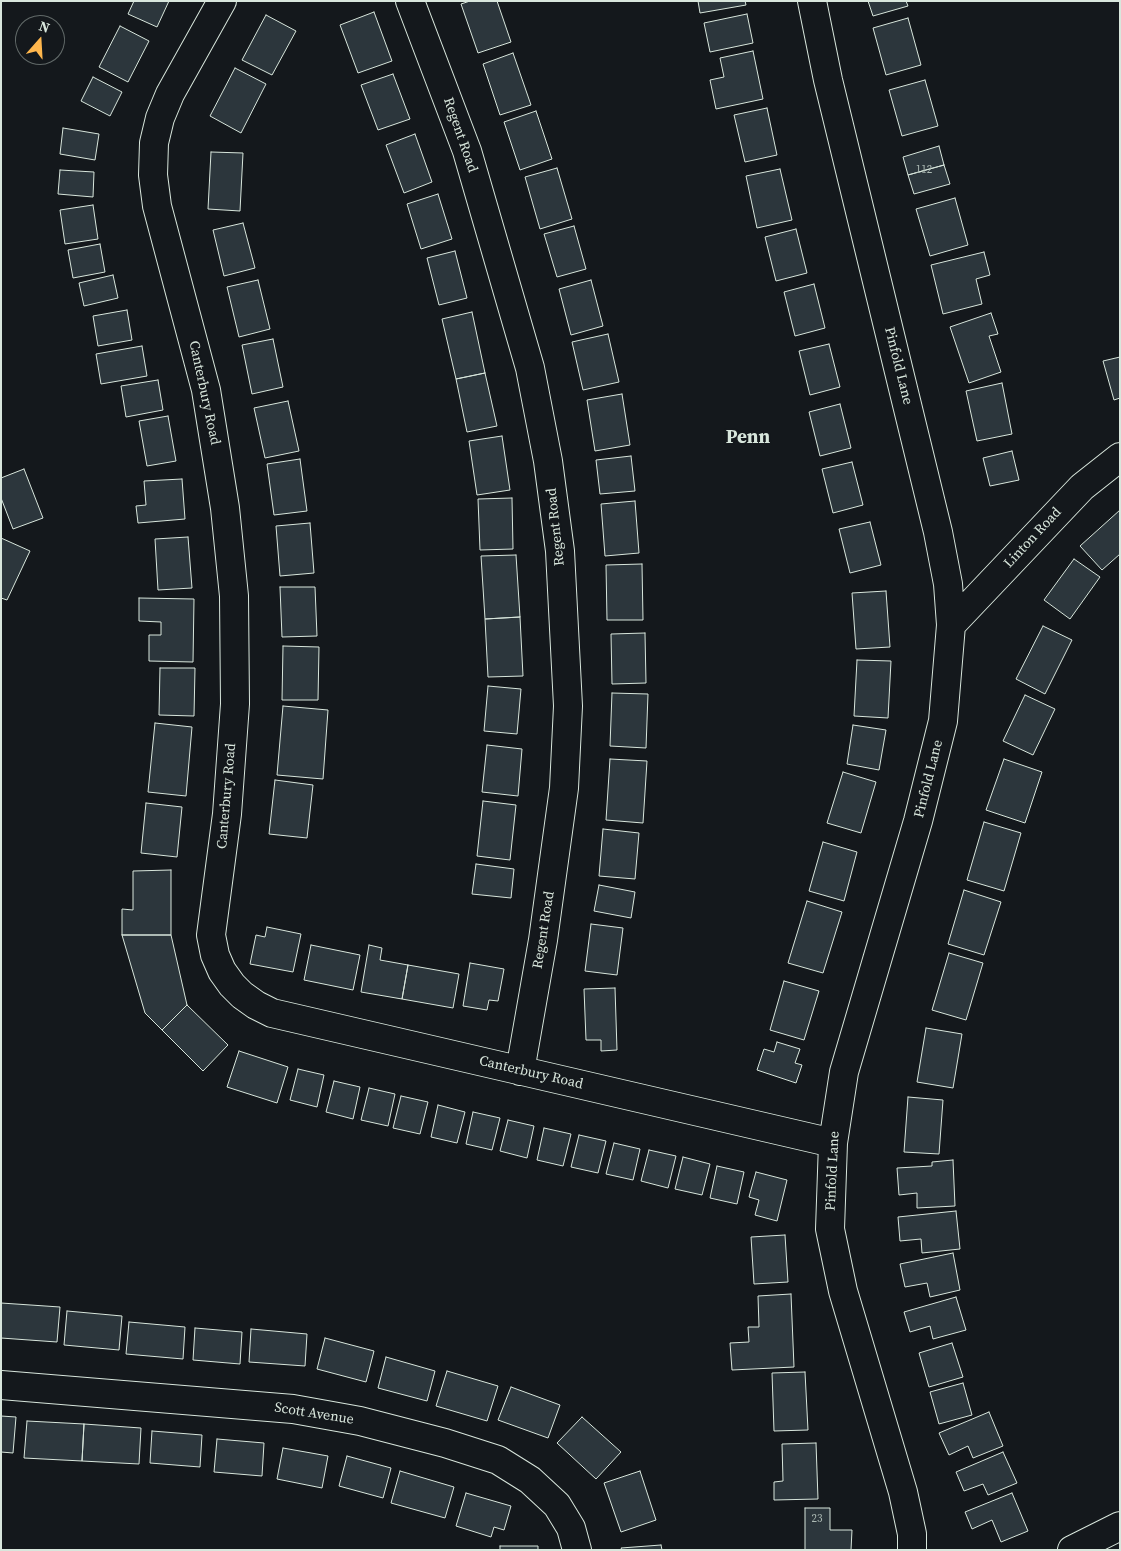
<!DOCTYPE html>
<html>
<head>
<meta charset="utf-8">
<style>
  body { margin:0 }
  #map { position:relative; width:1121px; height:1551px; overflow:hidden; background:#14181c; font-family:"Source Serif 4",serif }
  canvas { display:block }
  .frame { position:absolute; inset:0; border:2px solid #d8e6dc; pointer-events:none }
  .north { position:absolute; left:15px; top:15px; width:50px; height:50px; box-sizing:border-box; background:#14181c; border:1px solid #626a69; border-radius:50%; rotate:19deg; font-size:14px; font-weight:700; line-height:20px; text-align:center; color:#d8e6dc }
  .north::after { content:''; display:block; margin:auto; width:18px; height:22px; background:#ffb74d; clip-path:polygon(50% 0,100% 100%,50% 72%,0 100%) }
</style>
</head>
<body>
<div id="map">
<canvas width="1121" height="1551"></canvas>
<div class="frame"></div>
<div class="north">N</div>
</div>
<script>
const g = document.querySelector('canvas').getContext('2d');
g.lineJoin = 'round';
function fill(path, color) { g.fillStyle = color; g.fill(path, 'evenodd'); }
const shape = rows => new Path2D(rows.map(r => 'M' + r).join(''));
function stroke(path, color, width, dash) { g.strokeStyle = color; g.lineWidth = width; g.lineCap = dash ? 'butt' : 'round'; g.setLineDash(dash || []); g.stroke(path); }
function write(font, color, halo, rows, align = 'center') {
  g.font = font + ' "Source Serif 4",serif'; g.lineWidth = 4; g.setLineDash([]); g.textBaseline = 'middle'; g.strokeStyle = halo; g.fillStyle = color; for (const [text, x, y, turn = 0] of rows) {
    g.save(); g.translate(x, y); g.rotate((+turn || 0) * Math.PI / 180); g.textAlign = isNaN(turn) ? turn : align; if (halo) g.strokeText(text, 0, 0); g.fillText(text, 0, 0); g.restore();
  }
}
const building = shape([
  [134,1,169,1,157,27,128,14,134,1],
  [470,1,497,1,511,42,478,53,461,4,470,1],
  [698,1,745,1,746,5,700,13,698,1],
  [868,1,906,1,908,6,873,16,868,1],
  [374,12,392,61,358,73,340,25,374,12],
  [747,14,753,43,710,52,704,23,747,14],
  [266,15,296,31,272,75,242,60,266,15],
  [908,18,921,65,886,75,873,28,908,18],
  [120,26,149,41,128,82,99,67,120,26],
  [753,51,763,99,716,109,710,80,724,77,720,58,753,51],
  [513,53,531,105,500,115,483,64,513,53],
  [235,68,266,84,241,133,210,116,235,68],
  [393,74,410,119,378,130,361,85,393,74],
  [93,77,122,92,110,116,81,101,93,77],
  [925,80,938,126,902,136,889,90,925,80],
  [767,108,777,155,745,162,734,115,767,108],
  [536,111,552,159,520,170,504,122,536,111],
  [63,128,99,134,95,160,60,154,63,128],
  [415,134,432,182,404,193,386,145,415,134],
  [939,146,944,165,908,175,903,157,939,146],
  [211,152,243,153,240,211,208,209,211,152],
  [944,165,950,184,914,194,908,175,944,165],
  [557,168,572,219,540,229,525,177,557,168],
  [780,169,792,220,757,228,746,176,780,169],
  [60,170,94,172,93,197,58,194,60,170],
  [438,194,452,239,421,249,407,204,438,194],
  [955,198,968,245,930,256,916,209,955,198],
  [93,205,98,239,65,244,60,210,93,205],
  [243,223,255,268,224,276,213,230,243,223],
  [574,226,586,269,557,277,544,234,574,226],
  [796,229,807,273,776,281,765,237,796,229],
  [100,244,105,272,73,278,68,250,100,244],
  [455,251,467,298,439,305,427,258,455,251],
  [984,252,990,275,976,279,982,304,943,314,931,265,984,252],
  [113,275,118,298,84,306,79,283,113,275],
  [258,280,270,329,239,337,227,287,258,280],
  [591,280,603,326,571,335,559,289,591,280],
  [814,284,825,328,795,336,784,292,814,284],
  [127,310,132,340,98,346,93,316,127,310],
  [472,312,485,373,456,379,442,319,472,312],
  [991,313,998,334,989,336,1001,372,969,383,950,327,991,313],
  [608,334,619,382,583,390,572,342,608,334],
  [273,339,283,387,252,394,242,345,273,339],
  [829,344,840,387,810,395,799,351,829,344],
  [142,346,147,376,101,384,96,354,142,346],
  [1120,357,1120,398,1114,400,1103,361,1120,357],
  [485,373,497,426,467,432,456,379,485,373],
  [158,380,163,410,126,417,121,386,158,380],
  [1002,383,1012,434,977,441,966,391,1002,383],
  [622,394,630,445,595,451,587,400,622,394],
  [288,401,299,451,265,458,254,408,288,401],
  [840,404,851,448,820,456,809,412,840,404],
  [168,416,176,461,147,466,139,421,168,416],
  [502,436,510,490,477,495,469,441,502,436],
  [1012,451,1019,480,990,486,983,458,1012,451],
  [631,456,635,491,600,494,596,460,631,456],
  [300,459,307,511,274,515,267,464,300,459],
  [852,462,863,505,833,513,822,469,852,462],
  [24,469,43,518,13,529,1,498,1,478,24,469],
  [182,479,185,519,138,523,136,506,146,505,144,481,182,479],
  [512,498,513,549,480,550,478,499,512,498],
  [635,501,639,553,605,556,601,504,635,501],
  [1120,510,1120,554,1102,570,1080,546,1120,510],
  [870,522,881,565,850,573,839,529,870,522],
  [310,523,314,573,280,576,276,526,310,523],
  [188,537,192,588,158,590,155,539,188,537],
  [1,538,30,551,7,600,1,598,1,538],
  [516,555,520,617,485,619,481,556,516,555],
  [1074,559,1100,577,1070,619,1044,600,1074,559],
  [642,564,643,620,607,620,606,565,642,564],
  [280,587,315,587,317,636,282,637,280,587],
  [886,591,890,647,856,649,852,593,886,591],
  [139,598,194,599,193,662,149,661,149,635,161,635,161,622,139,621,139,598],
  [520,617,523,676,488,677,485,619,520,617],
  [1043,626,1072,640,1045,694,1016,679,1043,626],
  [645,633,646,683,612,684,611,634,645,633],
  [283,646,319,647,318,700,282,700,283,646],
  [857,660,891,661,888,718,854,716,857,660],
  [160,668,195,668,194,716,159,715,160,668],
  [488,686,521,689,517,734,484,731,488,686],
  [612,693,648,694,646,748,610,746,612,693],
  [1025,695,1055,709,1033,755,1003,741,1025,695],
  [283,706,328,710,323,779,277,775,283,706],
  [155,723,192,727,186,796,148,792,155,723],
  [853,725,886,730,879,770,847,764,853,725],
  [487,745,522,749,518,796,482,792,487,745],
  [610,759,647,761,643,823,606,820,610,759],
  [1004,759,1042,772,1025,823,986,810,1004,759],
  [843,772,876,782,861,833,827,823,843,772],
  [275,780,313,785,307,838,269,834,275,780],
  [483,801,516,805,510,860,477,856,483,801],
  [146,803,182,807,177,857,141,853,146,803],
  [984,822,1021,833,1004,891,967,880,984,822],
  [603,829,639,833,635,879,599,876,603,829],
  [823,842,857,852,844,901,809,891,823,842],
  [476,864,514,869,511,898,472,894,476,864],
  [171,870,171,935,122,935,122,909,133,910,133,871,171,870],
  [599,885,635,892,631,918,594,911,599,885],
  [964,890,1001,902,984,955,948,944,964,890],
  [807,901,842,912,823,973,788,963,807,901],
  [591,924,623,928,617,975,585,971,591,924],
  [267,927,301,934,293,972,250,964,256,935,265,937,267,927],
  [122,935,171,935,187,1005,162,1030,145,1013,122,935],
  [311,945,360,955,353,990,304,980,311,945],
  [369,945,382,948,380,960,408,965,402,999,361,992,369,945],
  [949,953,983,963,966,1020,932,1010,949,953],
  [470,963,504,969,498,1001,489,1000,487,1010,463,1006,470,963],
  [408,965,459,974,453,1008,402,999,408,965],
  [784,981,819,991,804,1040,770,1030,784,981],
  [615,988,617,1050,601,1051,601,1040,586,1040,584,989,615,988],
  [187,1005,228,1045,203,1071,162,1030,187,1005],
  [926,1028,962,1034,953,1088,917,1082,926,1028],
  [777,1042,800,1049,795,1063,802,1065,796,1083,757,1070,764,1049,774,1052,777,1042],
  [239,1051,288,1067,277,1103,227,1087,239,1051],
  [298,1069,324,1075,317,1107,290,1100,298,1069],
  [334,1081,360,1087,353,1119,326,1112,334,1081],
  [369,1088,395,1094,388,1126,361,1120,369,1088],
  [401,1096,428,1102,420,1134,393,1128,401,1096],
  [908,1097,943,1100,939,1154,904,1152,908,1097],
  [438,1105,465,1112,457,1143,431,1137,438,1105],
  [473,1112,500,1118,492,1150,466,1144,473,1112],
  [508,1120,534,1126,527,1158,500,1151,508,1120],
  [544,1128,571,1134,563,1166,537,1160,544,1128],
  [579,1135,606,1141,598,1173,571,1167,579,1135],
  [614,1143,640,1149,633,1180,606,1174,614,1143],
  [649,1150,676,1156,668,1188,641,1181,649,1150],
  [683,1157,710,1164,702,1195,675,1189,683,1157],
  [953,1160,955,1206,917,1208,917,1193,899,1195,897,1168,932,1166,932,1162,953,1160],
  [717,1166,744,1172,737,1204,710,1198,717,1166],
  [756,1172,787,1180,777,1221,755,1215,759,1200,749,1197,756,1172],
  [956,1211,960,1249,922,1253,921,1239,900,1241,898,1217,956,1211],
  [785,1235,788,1282,754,1284,751,1237,785,1235],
  [953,1253,960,1290,930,1297,927,1283,905,1287,900,1264,953,1253],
  [791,1294,794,1367,732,1370,730,1343,749,1342,748,1327,759,1327,758,1296,791,1294],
  [956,1297,966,1330,933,1339,930,1326,910,1332,904,1312,956,1297],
  [1,1303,60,1307,57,1342,1,1338,1,1303],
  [67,1311,122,1316,119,1350,64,1345,67,1311],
  [129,1322,185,1327,183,1359,126,1354,129,1322],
  [195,1328,242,1332,240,1364,193,1360,195,1328],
  [251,1329,307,1334,305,1366,249,1362,251,1329],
  [325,1338,374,1351,366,1382,317,1369,325,1338],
  [952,1343,963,1377,929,1387,919,1353,952,1343],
  [386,1357,435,1371,427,1401,378,1388,386,1357],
  [447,1371,498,1386,487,1421,436,1406,447,1371],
  [805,1372,808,1430,774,1431,772,1373,805,1372],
  [963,1383,972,1415,939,1424,930,1392,963,1383],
  [511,1387,560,1405,548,1438,498,1420,511,1387],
  [989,1412,1003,1446,973,1458,968,1446,949,1455,939,1433,989,1412],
  [1,1416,16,1417,13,1453,1,1452,1,1416],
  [582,1417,621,1452,596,1479,557,1443,582,1417],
  [27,1421,84,1424,82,1461,24,1458,27,1421],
  [84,1424,141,1428,139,1464,82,1461,84,1424],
  [152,1431,202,1435,200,1467,150,1463,152,1431],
  [217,1439,264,1443,262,1476,214,1472,217,1439],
  [816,1443,818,1499,774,1500,774,1482,783,1481,782,1444,816,1443],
  [283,1448,328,1456,322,1488,277,1479,283,1448],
  [1003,1452,1017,1483,988,1495,983,1484,964,1491,956,1472,1003,1452],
  [347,1456,391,1468,383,1498,339,1486,347,1456],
  [400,1471,454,1487,445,1518,391,1503,400,1471],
  [640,1471,656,1520,621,1532,604,1483,640,1471],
  [466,1493,511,1506,504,1530,494,1527,491,1537,456,1526,466,1493],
  [1012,1493,1028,1531,1001,1542,992,1520,972,1529,965,1512,1012,1493],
  [805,1508,830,1508,830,1530,852,1530,851,1550,805,1550,805,1508],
  [661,1545,662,1550,622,1550,621,1548,661,1545],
  [500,1546,538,1546,538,1550,500,1550,500,1546]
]);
fill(building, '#2c363c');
stroke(building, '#d8e6dc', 1);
const minor = shape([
  [222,1,170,94,160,118,154,143,153,175,157,206,206,390,225,508,234,596,235,704,227,814,211,935,215,955,222,971,232,985,242,995,256,1005,272,1013,833,1143],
  [410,1,467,151,530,368,548,461,560,551,568,706,564,788,543,940,520,1071],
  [812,1,828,80,938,532,948,584,951,625,943,721,918,821,844,1072,833,1143,830,1229,843,1291,903,1492,912,1534,912,1550],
  [951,625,1082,487,1120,457],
  [1,1385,293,1409,360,1421,445,1443,498,1460,530,1480,557,1505,571,1528,577,1550],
  [1072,1550,1120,1526]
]);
stroke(minor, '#d8e6dc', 30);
stroke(minor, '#14181c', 28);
write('11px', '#adbab4', null, [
  ["112",924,170],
  ["23",817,1519]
]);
write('14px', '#d8e6dc', '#14181c', [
  ["Regent Road",460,135,71],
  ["Pinfold Lane",898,366,76],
  ["Canterbury Road",204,393,78],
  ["Regent Road",556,527,-96],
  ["Linton Road",1033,538,-47],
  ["Pinfold Lane",929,779,-76],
  ["Canterbury Road",227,796,-85],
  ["Regent Road",544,930,-81],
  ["Canterbury Road",531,1073,13],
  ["Pinfold Lane",833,1171,-87],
  ["Scott Avenue",314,1414,9]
]);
write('bold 19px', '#d8e6dc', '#14181c', [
  ["Penn",748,438]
]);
</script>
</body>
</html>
